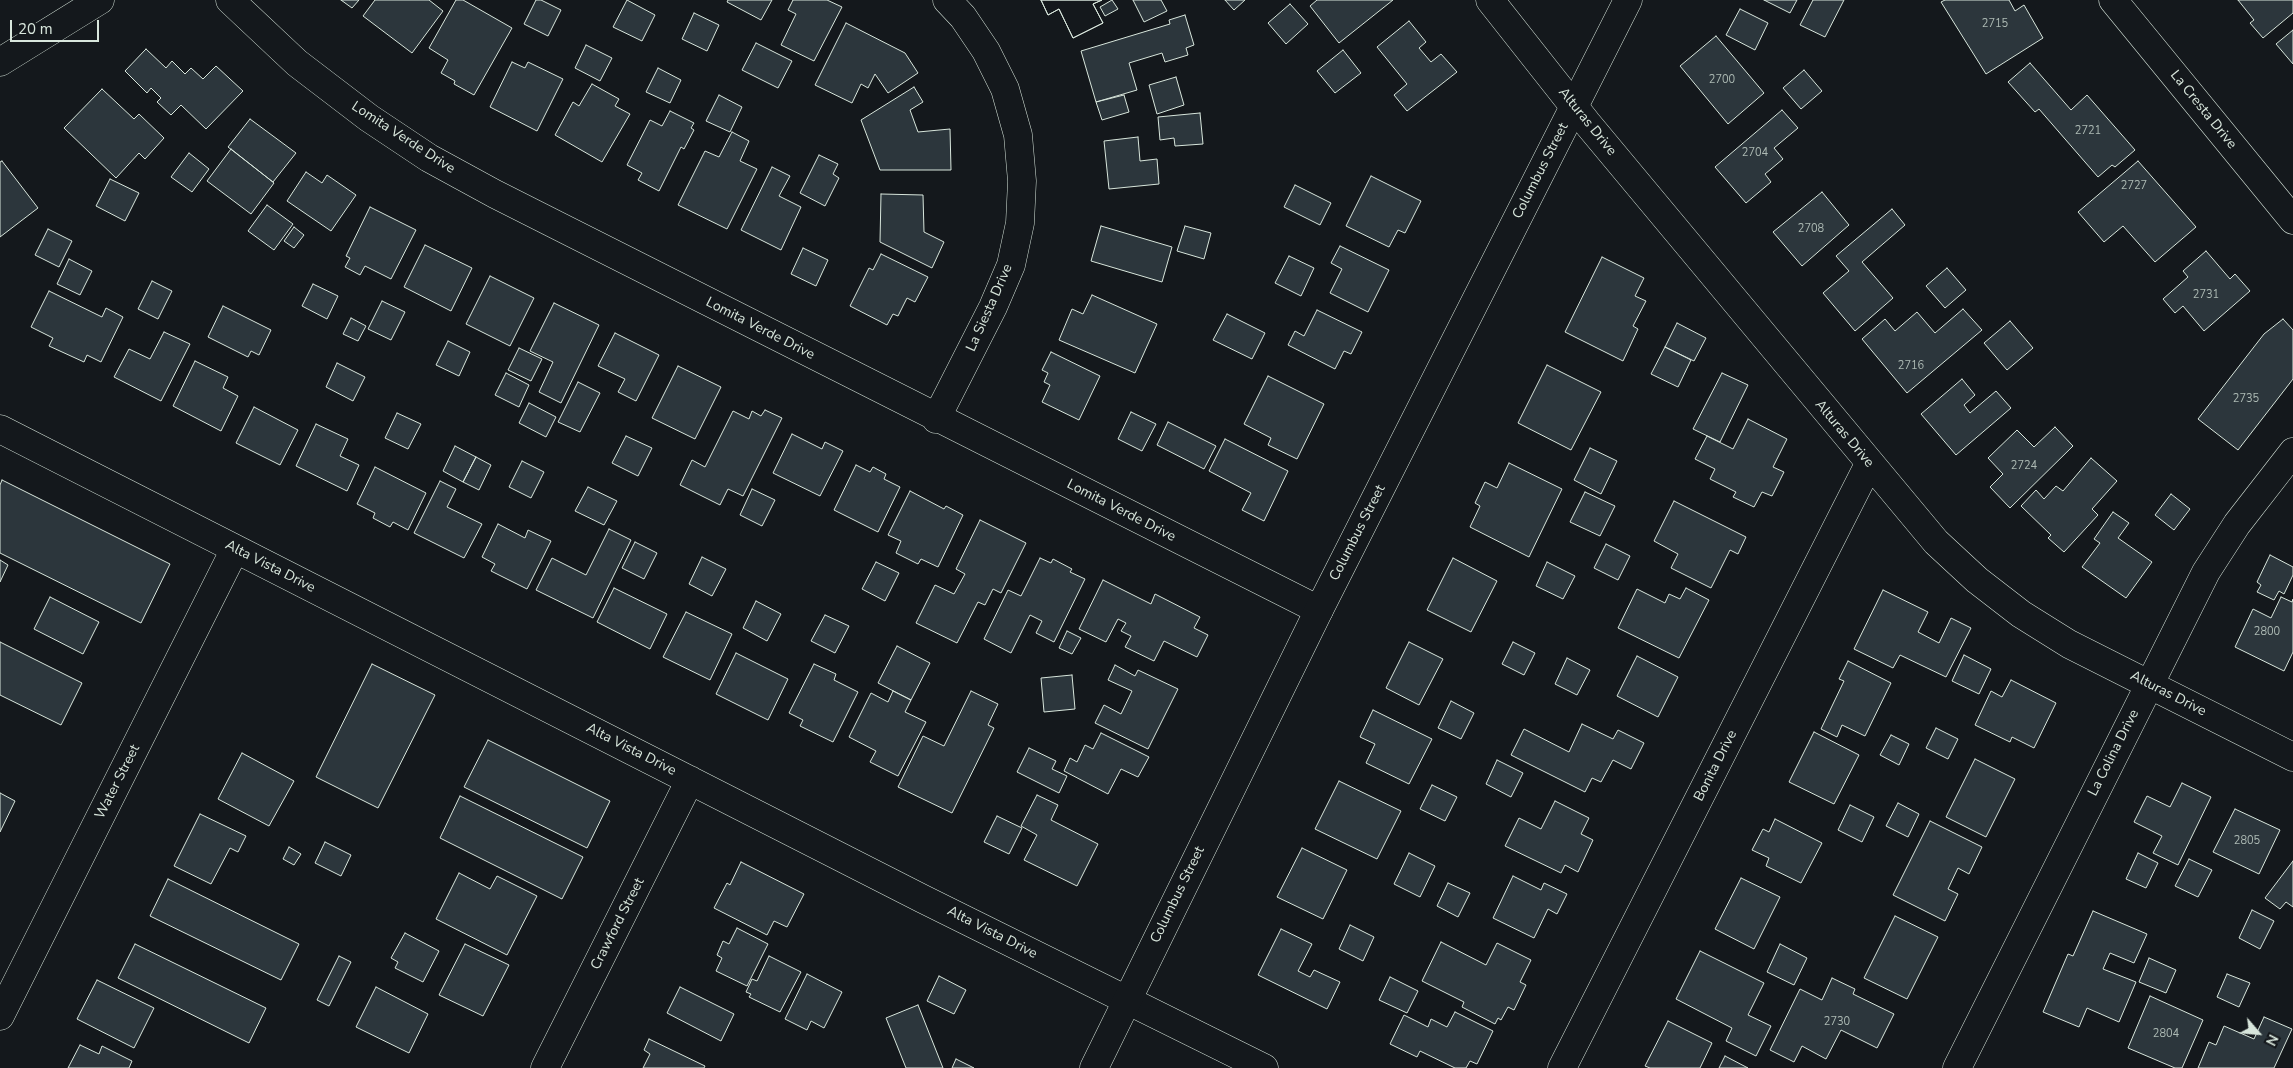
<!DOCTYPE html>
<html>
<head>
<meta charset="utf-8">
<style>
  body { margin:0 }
  #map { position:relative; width:2293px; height:1068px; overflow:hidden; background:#14181c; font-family:"Nunito Sans",sans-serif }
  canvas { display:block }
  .north { position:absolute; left:2233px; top:1008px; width:50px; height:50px; -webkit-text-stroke:4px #14181c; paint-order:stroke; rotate:117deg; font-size:14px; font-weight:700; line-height:20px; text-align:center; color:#d8e6dc }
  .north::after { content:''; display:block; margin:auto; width:18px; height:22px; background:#d8e6dc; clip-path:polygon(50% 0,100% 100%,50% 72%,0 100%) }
  .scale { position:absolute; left:10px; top:20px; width:89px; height:22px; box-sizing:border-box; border:2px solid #d8e6dc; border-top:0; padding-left:6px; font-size:15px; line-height:18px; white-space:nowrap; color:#d8e6dc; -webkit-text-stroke:4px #14181c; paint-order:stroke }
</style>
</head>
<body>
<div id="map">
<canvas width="2293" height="1068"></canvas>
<div class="north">N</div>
<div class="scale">20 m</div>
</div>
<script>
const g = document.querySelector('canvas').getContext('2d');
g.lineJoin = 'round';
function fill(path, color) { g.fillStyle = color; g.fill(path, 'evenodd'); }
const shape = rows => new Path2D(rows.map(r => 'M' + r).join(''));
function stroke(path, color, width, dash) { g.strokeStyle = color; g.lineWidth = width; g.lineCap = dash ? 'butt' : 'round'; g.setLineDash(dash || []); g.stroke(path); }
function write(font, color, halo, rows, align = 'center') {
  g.font = font + ' "Nunito Sans",sans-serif'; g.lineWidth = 4; g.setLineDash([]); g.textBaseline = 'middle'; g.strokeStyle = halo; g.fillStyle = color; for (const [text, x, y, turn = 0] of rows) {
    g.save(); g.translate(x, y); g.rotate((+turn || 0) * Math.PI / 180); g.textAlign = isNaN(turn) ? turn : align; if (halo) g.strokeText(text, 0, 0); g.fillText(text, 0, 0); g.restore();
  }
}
const building = shape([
  [341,0,359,0,352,8,341,0],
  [375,0,429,0,443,11,412,53,363,16,375,0],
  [456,0,463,0,512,28,474,95,454,84,455,81,441,73,448,60,429,48,456,0],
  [536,0,541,0,561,10,548,36,524,24,536,0],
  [627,0,655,15,642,41,613,27,627,0],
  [728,0,772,0,761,20,727,2,728,0],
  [793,0,827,0,842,7,814,61,781,45,796,14,788,10,793,0],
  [1041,0,1102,0,1093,4,1103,23,1073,38,1059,9,1048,15,1041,0],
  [1041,0,1102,0,1093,4,1103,23,1073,38,1059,9,1048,15,1041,0],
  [1112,0,1118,9,1105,16,1100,7,1112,0],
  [1133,0,1161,0,1167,11,1144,22,1133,0],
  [1225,0,1245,0,1234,10,1225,0],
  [1317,0,1393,0,1339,43,1310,6,1317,0],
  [1764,0,1797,0,1790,13,1764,0],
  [1813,0,1844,0,1825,37,1800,25,1813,0],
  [1945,0,2009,0,2015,11,2024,5,2043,38,1986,74,1941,2,1945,0],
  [2238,0,2293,0,2293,13,2263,38,2250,23,2254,20,2238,0],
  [1290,4,1308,24,1286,44,1268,23,1290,4],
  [1740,9,1768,23,1755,50,1726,35,1740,9],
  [694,13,719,25,707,51,682,39,694,13],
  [1185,15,1194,45,1186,48,1188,55,1165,62,1162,53,1129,63,1137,90,1096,102,1081,51,1170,24,1169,20,1185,15],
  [1409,21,1426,42,1419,48,1431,62,1441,54,1457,72,1407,111,1394,95,1407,84,1377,47,1409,21],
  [846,23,905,53,918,73,888,93,875,74,868,88,861,84,852,103,815,85,846,23],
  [2293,30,2293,64,2276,44,2293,30],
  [1716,36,1764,93,1728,124,1680,66,1716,36],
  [756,43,792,61,778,88,742,70,756,43],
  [586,45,612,58,600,81,575,68,586,45],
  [146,49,166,68,172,61,185,74,191,68,203,79,216,66,243,91,206,129,181,105,171,115,157,102,161,98,151,88,147,93,125,71,146,49],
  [1343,50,1361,73,1335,93,1317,71,1343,50],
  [512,62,525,68,528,62,563,79,537,131,490,107,512,62],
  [2030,63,2071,110,2087,95,2135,150,2115,167,2112,165,2098,177,2039,109,2035,112,2008,82,2030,63],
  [658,68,681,80,670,103,646,92,658,68],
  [1804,70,1822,91,1801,109,1783,88,1804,70],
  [1176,77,1184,105,1157,114,1149,85,1176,77],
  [592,84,619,99,615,106,630,114,602,162,555,135,573,102,579,106,592,84],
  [914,87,923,102,910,110,918,132,950,129,951,170,880,170,861,120,914,87],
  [102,89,134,119,139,114,164,138,145,159,139,153,116,178,64,128,102,89],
  [719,95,742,107,730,132,706,121,719,95],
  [1124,95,1129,112,1102,120,1096,102,1124,95],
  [1782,110,1798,128,1774,148,1783,159,1765,174,1771,182,1746,203,1715,167,1782,110],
  [670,111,694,123,691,128,694,130,684,149,681,147,659,191,638,180,642,173,627,165,650,120,662,126,670,111],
  [1200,113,1203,144,1175,146,1174,138,1160,140,1158,117,1200,113],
  [250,119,296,153,273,182,228,147,250,119],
  [732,132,749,141,740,161,757,169,727,229,678,205,705,151,719,157,732,132],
  [1138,137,1140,161,1157,159,1159,184,1109,189,1104,141,1138,137],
  [231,149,274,183,251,214,207,181,231,149],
  [189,153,209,169,192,192,171,177,189,153],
  [819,155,838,164,833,174,839,178,825,206,800,193,819,155],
  [2,161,38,208,0,237,0,162,2,161],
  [2138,161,2196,227,2155,262,2123,226,2104,242,2078,212,2138,161],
  [772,167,790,176,779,196,801,207,781,250,741,230,772,167],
  [306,172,322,183,327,175,356,195,331,231,287,201,306,172],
  [1371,176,1421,201,1405,233,1398,230,1389,247,1346,226,1371,176],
  [110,179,139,193,125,221,96,206,110,179],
  [1295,185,1331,203,1320,225,1284,207,1295,185],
  [1822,192,1849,225,1802,266,1773,232,1822,192],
  [881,194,923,195,924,232,944,242,932,268,880,242,881,194],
  [267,205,293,224,274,250,248,231,267,205],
  [370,207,416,230,391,279,365,266,360,275,345,267,350,258,346,256,370,207],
  [1892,209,1905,225,1862,262,1893,298,1855,331,1823,293,1849,271,1836,256,1892,209],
  [1101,226,1172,247,1162,282,1091,261,1101,226],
  [1185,226,1211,233,1204,259,1177,251,1185,226],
  [294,227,304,235,294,248,284,241,294,227],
  [48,229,72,241,59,267,35,255,48,229],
  [425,245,472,268,451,311,404,287,425,245],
  [1340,246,1389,270,1368,312,1330,293,1342,269,1331,263,1340,246],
  [803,248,828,260,816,286,791,274,803,248],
  [2206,251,2230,279,2235,274,2250,291,2204,331,2183,306,2175,313,2163,299,2188,277,2183,271,2206,251],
  [881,254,928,277,915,302,907,298,898,316,893,314,887,325,850,306,869,268,873,270,881,254],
  [1289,256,1314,268,1301,296,1275,283,1289,256],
  [1602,257,1644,278,1635,296,1646,301,1633,326,1638,329,1623,361,1565,332,1602,257],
  [69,259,92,271,80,295,57,284,69,259],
  [1947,268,1966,290,1945,308,1926,286,1947,268],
  [490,276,534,298,510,346,466,324,490,276],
  [152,281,172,291,158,319,138,309,152,281],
  [313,284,338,296,327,319,302,306,313,284],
  [49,291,102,317,106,308,123,317,101,362,87,355,84,362,49,346,53,338,31,327,49,291],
  [1092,295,1157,324,1135,373,1059,340,1072,309,1083,314,1092,295],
  [382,301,405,312,391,340,368,329,382,301],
  [554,303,599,325,561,403,539,392,553,362,530,351,554,303],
  [223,306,271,330,259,355,251,351,248,357,208,337,223,306],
  [1963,309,1982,330,1907,393,1862,339,1885,319,1895,331,1917,312,1935,333,1963,309],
  [1317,310,1362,332,1351,354,1344,351,1335,369,1288,345,1295,331,1304,336,1317,310],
  [1227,314,1265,333,1252,359,1213,340,1227,314],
  [351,318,366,326,358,341,343,334,351,318],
  [2283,319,2293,330,2293,379,2238,450,2198,419,2264,334,2283,319],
  [2010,321,2033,348,2007,370,1984,343,2010,321],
  [1677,323,1706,338,1694,361,1665,347,1677,323],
  [164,332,190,344,161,401,114,377,129,349,150,359,164,332],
  [615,333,659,355,636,401,618,392,625,379,598,366,615,333],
  [448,341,470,352,459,376,436,365,448,341],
  [1665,347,1691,360,1678,387,1651,374,1665,347],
  [519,348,542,359,531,381,508,370,519,348],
  [1051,352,1100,376,1079,420,1042,402,1050,385,1044,382,1048,373,1042,370,1051,352],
  [195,361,228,377,223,388,238,396,221,431,173,406,195,361],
  [337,363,365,377,353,401,326,387,337,363],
  [1547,365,1601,392,1571,450,1518,423,1547,365],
  [678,366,721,387,695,439,652,418,678,366],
  [506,373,529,385,519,407,495,395,506,373],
  [1722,373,1748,385,1720,442,1693,429,1722,373],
  [1268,376,1324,404,1297,459,1268,445,1271,438,1244,424,1268,376],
  [1962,379,1975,395,1964,405,1970,413,1996,391,2011,408,1956,455,1921,414,1962,379],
  [578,382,600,393,580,432,558,422,578,382],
  [529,403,556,417,546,437,519,423,529,403],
  [254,407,298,430,280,465,236,443,254,407],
  [765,410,782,418,743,496,728,489,720,505,680,485,692,460,705,467,733,411,749,419,752,411,761,416,765,410],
  [1131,412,1156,424,1142,451,1118,439,1131,412],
  [397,413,421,424,408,449,385,438,397,413],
  [1748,419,1787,439,1773,467,1784,472,1772,496,1762,492,1754,507,1733,497,1736,492,1710,479,1715,469,1695,459,1707,436,1733,449,1748,419],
  [1168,422,1216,446,1204,469,1157,445,1168,422],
  [316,424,348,439,340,456,359,465,347,491,296,466,316,424],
  [2055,427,2073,446,2010,508,1990,487,2003,474,1988,458,2017,430,2034,447,2055,427],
  [792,434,822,449,825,442,843,451,820,496,773,473,792,434],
  [626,436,652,448,638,476,612,463,626,436],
  [1225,439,1288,471,1264,521,1242,510,1251,493,1209,471,1225,439],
  [455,446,476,457,463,482,443,471,455,446],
  [1590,448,1617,461,1601,494,1574,480,1590,448],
  [476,457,491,465,479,490,463,482,476,457],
  [2091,458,2117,481,2092,509,2098,515,2064,552,2048,538,2051,535,2021,506,2036,490,2044,499,2056,486,2063,491,2091,458],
  [522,461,544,472,531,498,509,487,522,461],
  [1509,463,1562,489,1529,557,1470,527,1480,506,1475,503,1485,482,1497,488,1509,463],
  [856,465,870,472,873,467,886,474,884,479,900,487,878,532,834,510,856,465],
  [375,467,426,493,408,530,393,522,390,527,373,518,375,513,357,504,375,467],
  [2,480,170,564,141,623,0,553,0,485,2,480],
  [440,481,456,489,447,507,482,524,464,558,414,533,440,481],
  [588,487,617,501,604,525,575,511,588,487],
  [752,489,775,500,762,526,740,515,752,489],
  [910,491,944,509,946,506,963,515,938,567,921,559,918,564,896,553,901,541,888,535,910,491],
  [1585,492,1615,506,1600,536,1570,522,1585,492],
  [2171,494,2190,509,2174,530,2155,515,2171,494],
  [1674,501,1746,537,1738,554,1730,550,1711,588,1671,568,1678,554,1654,541,1674,501],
  [2113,512,2129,523,2118,538,2152,562,2126,598,2082,567,2100,543,2094,539,2113,512],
  [980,520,1026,543,1001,593,993,589,985,605,978,602,957,643,916,623,935,585,954,594,965,574,956,569,980,520],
  [498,524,525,538,528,530,551,541,527,589,491,571,495,564,482,557,498,524],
  [609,529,631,540,593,618,536,590,552,558,586,575,609,529],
  [635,542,657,553,644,579,622,568,635,542],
  [1606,544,1630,556,1618,580,1594,568,1606,544],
  [2270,555,2293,567,2293,575,2284,594,2279,591,2274,600,2257,592,2261,585,2257,582,2270,555],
  [702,557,726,569,712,596,689,584,702,557],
  [1040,558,1051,563,1053,559,1072,569,1070,572,1085,579,1054,642,1036,633,1042,621,1030,615,1011,653,984,639,1008,590,1021,596,1040,558],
  [1453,558,1497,581,1471,632,1427,610,1453,558],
  [0,560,8,565,0,582,0,560],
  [876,562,899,573,885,601,862,589,876,562],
  [1547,562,1575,576,1563,599,1536,586,1547,562],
  [1103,580,1151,604,1155,594,1200,617,1194,628,1208,635,1197,657,1164,641,1154,661,1125,647,1131,636,1121,631,1126,623,1118,619,1106,642,1079,629,1103,580],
  [614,588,667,614,650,649,597,622,614,588],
  [1686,588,1709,600,1679,658,1618,628,1637,589,1665,603,1669,594,1680,599,1686,588],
  [1883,590,1928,612,1918,632,1939,643,1951,618,1971,628,1946,677,1900,655,1893,668,1854,649,1883,590],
  [50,597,99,622,83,654,34,629,50,597],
  [2281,597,2292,602,2293,599,2293,652,2284,671,2235,647,2253,609,2271,618,2281,597],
  [756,601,781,614,767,641,743,628,756,601],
  [686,612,732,634,710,680,663,657,686,612],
  [825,615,849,626,835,653,811,641,825,615],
  [1067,631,1081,638,1072,654,1059,648,1067,631],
  [0,642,82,683,61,725,0,695,0,642],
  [1409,642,1443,659,1419,705,1386,688,1409,642],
  [1513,642,1535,653,1524,675,1502,664,1513,642],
  [897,646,930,663,911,700,878,683,897,646],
  [736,653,788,679,768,720,716,694,736,653],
  [1964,655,1991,669,1979,694,1952,681,1964,655],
  [1637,656,1678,677,1658,717,1617,696,1637,656],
  [1567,658,1590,670,1577,695,1555,684,1567,658],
  [1848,661,1891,683,1865,736,1842,725,1837,737,1821,729,1844,681,1839,679,1848,661],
  [372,664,435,695,378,808,316,777,372,664],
  [814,664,836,674,834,680,858,692,833,742,800,726,803,720,789,713,814,664],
  [1115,665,1135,676,1138,670,1178,689,1148,749,1095,723,1104,705,1121,714,1132,691,1108,680,1115,665],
  [1072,675,1075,709,1044,712,1041,678,1072,675],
  [2011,680,2056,703,2034,748,2012,737,2010,742,1975,725,1991,691,2002,697,2011,680],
  [893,691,911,700,905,712,926,722,898,776,870,762,876,751,849,737,871,693,888,702,893,691],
  [971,691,998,704,988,725,994,728,952,813,898,787,923,736,944,746,971,691],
  [1451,701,1474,713,1461,739,1438,728,1451,701],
  [1373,710,1432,739,1409,784,1366,763,1375,744,1360,737,1373,710],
  [1582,724,1613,739,1618,730,1644,743,1631,769,1613,760,1601,782,1592,778,1585,792,1511,755,1524,729,1569,752,1582,724],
  [1936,728,1958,739,1948,759,1926,748,1936,728],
  [1814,732,1859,755,1834,804,1789,782,1814,732],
  [1101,733,1149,757,1138,777,1121,769,1108,794,1064,771,1070,758,1077,762,1085,745,1093,749,1101,733],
  [1891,735,1909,744,1899,765,1880,755,1891,735],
  [488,740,610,801,587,848,464,787,488,740],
  [1029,748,1056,761,1052,769,1067,776,1059,793,1017,772,1029,748],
  [242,753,294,781,269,826,218,799,242,753],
  [1975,759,2015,779,1986,837,1946,817,1975,759],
  [1497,760,1523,773,1511,797,1486,784,1497,760],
  [1339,781,1401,811,1377,859,1315,829,1339,781],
  [2182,783,2211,797,2178,865,2153,853,2162,836,2134,822,2147,796,2170,807,2182,783],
  [1432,785,1457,797,1445,821,1420,809,1432,785],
  [0,793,15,801,0,832,0,793],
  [1037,795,1058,805,1051,820,1098,844,1077,886,1024,860,1037,835,1021,826,1037,795],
  [460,796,583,857,562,899,440,838,460,796],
  [1555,801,1589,818,1581,834,1593,840,1578,872,1565,865,1561,873,1505,846,1519,818,1541,829,1555,801],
  [1898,803,1919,814,1908,837,1886,826,1898,803],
  [1850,805,1874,817,1862,842,1838,830,1850,805],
  [2235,809,2280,830,2259,874,2213,852,2235,809],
  [200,814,246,836,238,852,230,848,211,884,174,866,200,814],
  [997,816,1022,828,1009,854,984,842,997,816],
  [1775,819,1822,843,1801,883,1766,866,1769,858,1752,850,1763,829,1769,832,1775,819],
  [1930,821,1982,847,1969,874,1958,868,1948,889,1958,894,1945,921,1893,895,1930,821],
  [325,842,351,855,341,876,315,863,325,842],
  [289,847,301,854,294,865,283,859,289,847],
  [1302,848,1347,870,1323,919,1277,897,1302,848],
  [1409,853,1435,866,1420,897,1394,884,1409,853],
  [2138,853,2158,863,2146,888,2126,879,2138,853],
  [2189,859,2212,870,2198,897,2175,886,2189,859],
  [2293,861,2293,907,2286,902,2280,909,2265,898,2293,861],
  [741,862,804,894,787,927,774,921,767,935,714,908,727,883,730,885,741,862],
  [459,873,490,889,497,876,537,896,507,955,436,919,459,873],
  [1513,876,1541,890,1544,883,1567,894,1557,914,1548,909,1534,938,1493,918,1513,876],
  [1741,878,1780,897,1754,949,1715,929,1741,878],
  [168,879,299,944,281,980,150,916,168,879],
  [1448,883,1470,893,1458,917,1437,906,1448,883],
  [2252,910,2274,921,2260,949,2239,938,2252,910],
  [2093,911,2147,934,2134,963,2110,953,2103,969,2136,982,2119,1022,2087,1008,2079,1027,2043,1012,2068,954,2073,956,2093,911],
  [1895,916,1938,937,1907,999,1864,978,1895,916],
  [1350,925,1374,937,1363,961,1339,949,1350,925],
  [737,928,768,944,747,986,716,971,722,958,717,955,723,941,729,944,737,928],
  [1281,929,1312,944,1298,971,1310,977,1314,970,1340,982,1327,1009,1258,975,1281,929],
  [405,933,439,951,423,982,395,968,398,962,391,958,405,933],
  [1441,942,1486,965,1497,943,1531,960,1520,982,1526,985,1514,1010,1508,1007,1501,1020,1498,1018,1495,1024,1462,1007,1464,1002,1422,981,1441,942],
  [135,944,266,1008,249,1043,118,978,135,944],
  [465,944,509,965,483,1016,439,995,465,944],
  [1780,944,1807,958,1794,985,1767,972,1780,944],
  [1700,951,1764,983,1748,1015,1771,1026,1756,1056,1726,1041,1732,1028,1676,999,1700,951],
  [339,956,351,962,329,1006,317,1000,339,956],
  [769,956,801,972,780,1012,749,997,751,994,746,992,752,979,757,981,769,956],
  [2149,958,2176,970,2166,993,2139,982,2149,958],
  [807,974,842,992,824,1028,811,1021,807,1030,785,1019,807,974],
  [2227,974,2250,983,2239,1007,2217,997,2227,974],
  [939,976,966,990,954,1014,927,1001,939,976],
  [1390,977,1418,991,1407,1013,1379,1000,1390,977],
  [1832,978,1855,989,1853,994,1894,1014,1877,1048,1841,1030,1826,1059,1802,1046,1794,1062,1770,1050,1800,989,1822,1000,1832,978],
  [97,980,154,1008,134,1048,77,1019,97,980],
  [376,987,428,1014,409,1053,356,1027,376,987],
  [680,987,734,1014,721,1041,667,1013,680,987],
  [2150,996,2203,1020,2182,1068,2175,1068,2128,1048,2150,996],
  [918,1005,943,1068,906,1068,886,1018,918,1005],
  [1455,1012,1493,1031,1477,1064,1470,1061,1466,1068,1455,1068,1420,1051,1417,1057,1390,1044,1404,1015,1428,1027,1431,1019,1447,1027,1455,1012],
  [2264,1017,2292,1029,2274,1068,2198,1068,2209,1042,2216,1045,2224,1026,2254,1039,2264,1017],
  [1668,1021,1712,1043,1700,1068,1650,1068,1645,1066,1668,1021],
  [649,1039,705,1066,704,1068,643,1068,650,1054,644,1050,649,1039],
  [80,1045,99,1054,102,1046,132,1061,129,1068,68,1068,80,1045],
  [1725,1056,1748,1068,1719,1068,1725,1056],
  [956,1059,974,1068,952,1068,956,1059]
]);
fill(building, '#2c363c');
stroke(building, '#d8e6dc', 1);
const minor = shape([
  [230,0,297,63,369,118,429,158,495,194,1319,610],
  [1490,0,1587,123,1936,542,1977,580,2021,614,2069,644,2293,757],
  [2113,0,2293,220],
  [0,62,100,0],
  [936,419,993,307,1011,265,1020,223,1022,181,1018,135,1005,89,986,51,963,17,947,0],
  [0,429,923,899,1264,1068],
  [0,1016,235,549],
  [545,1068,690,780],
  [1562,1068,1869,464],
  [1957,1068,2206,572,2237,524,2293,452]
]);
const major = shape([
  [1094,1068,1319,610,1628,0]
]);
stroke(minor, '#d8e6dc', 29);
stroke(major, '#d8e6dc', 29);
stroke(minor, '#14181c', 28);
stroke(major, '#14181c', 28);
write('11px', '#adbab4', null, [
  ["2715",1995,24],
  ["2700",1722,80],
  ["2721",2088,131],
  ["2704",1755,153],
  ["2727",2134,186],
  ["2708",1811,229],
  ["2731",2206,295],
  ["2716",1911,366],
  ["2735",2246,399],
  ["2724",2024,466],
  ["2800",2267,632],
  ["2805",2247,841],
  ["2730",1837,1022],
  ["2804",2166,1034]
]);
write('14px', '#d8e6dc', '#14181c', [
  ["La Cresta Drive",2203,110,51],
  ["Alturas Drive",1587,122,51],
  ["Lomita Verde Drive",403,138,33],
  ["Columbus Street",1541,171,-63],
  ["La Siesta Drive",990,308,-66],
  ["Lomita Verde Drive",760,329,27],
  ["Alturas Drive",1844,434,50],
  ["Lomita Verde Drive",1121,511,27],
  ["Columbus Street",1358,533,-63],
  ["Alta Vista Drive",270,567,27],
  ["Alturas Drive",2168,694,27],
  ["Alta Vista Drive",631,750,27],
  ["La Colina Drive",2114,753,-63],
  ["Bonita Drive",1716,766,-63],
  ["Water Street",118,782,-63],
  ["Columbus Street",1178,895,-64],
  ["Crawford Street",618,924,-63],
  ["Alta Vista Drive",992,933,27]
]);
</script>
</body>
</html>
